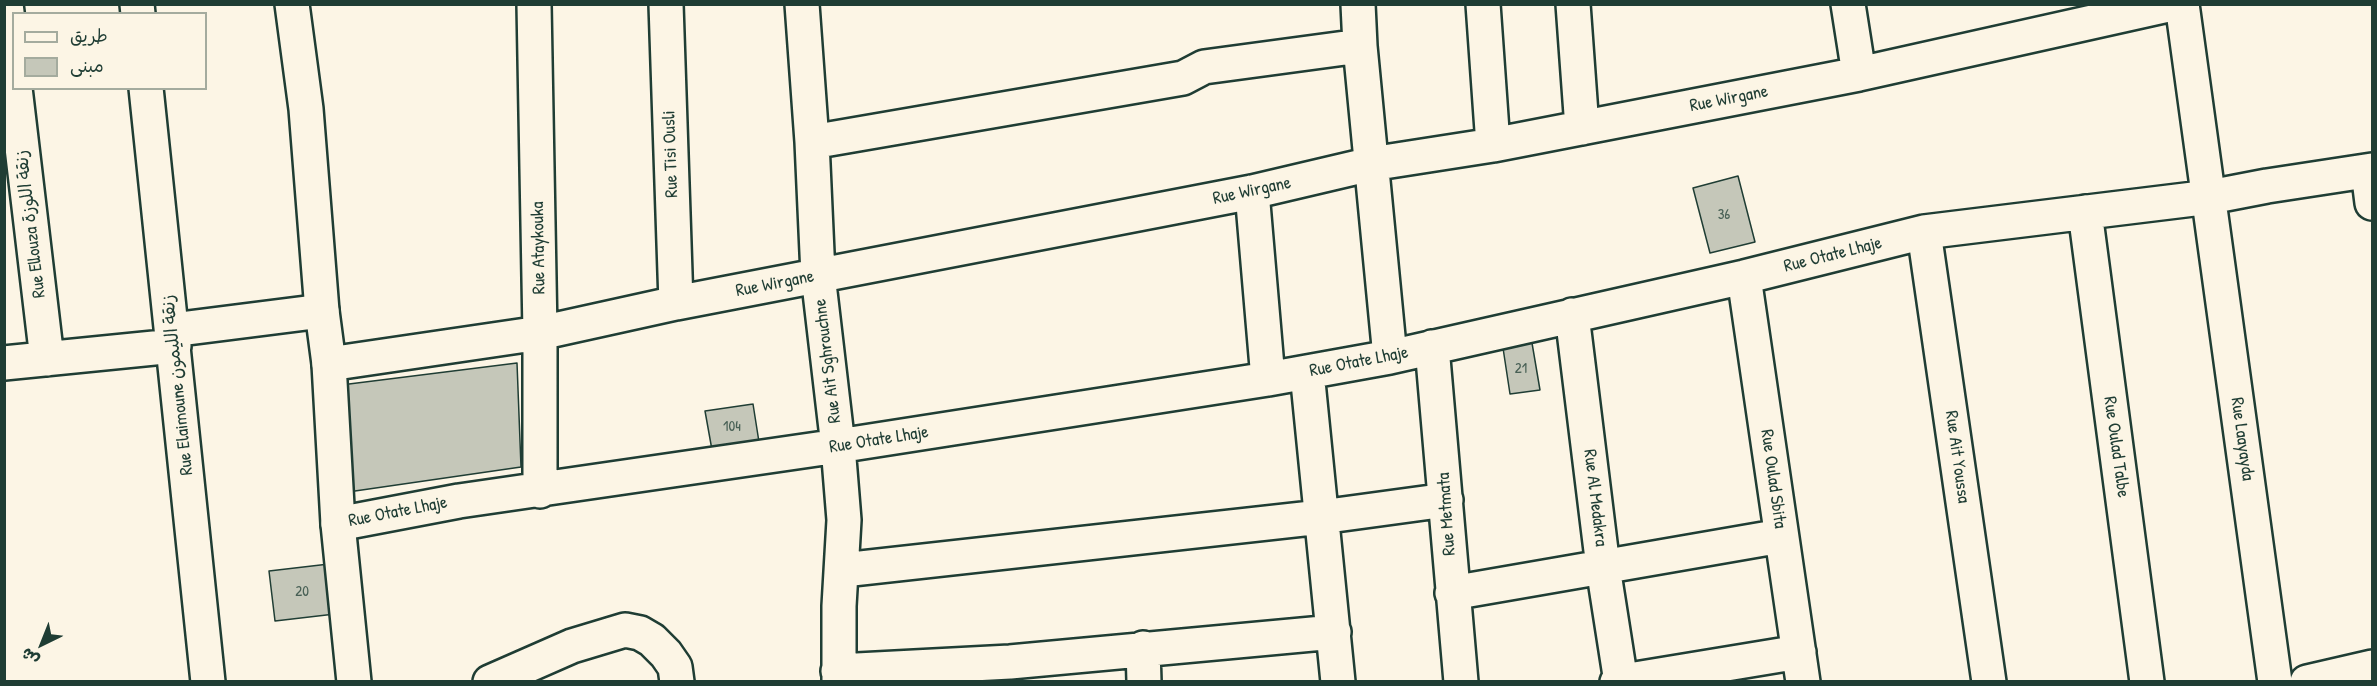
<!DOCTYPE html>
<html>
<head>
<meta charset="utf-8">
<style>
  body { margin:0 }
  #map { position:relative; width:2377px; height:686px; overflow:hidden; background:#fcf5e5; font-family:"Patrick Hand","Playpen Sans Arabic",sans-serif }
  canvas { display:block }
  .frame { position:absolute; inset:0; border:6px solid #1f3d34; pointer-events:none }
  .legend { position:absolute; left:12px; top:12px; width:195px; height:78px; box-sizing:border-box; background:#fcf5e5; border:2px solid #a4ab9e; margin:0; padding:8px 10px; list-style:none; font-size:18px; color:#1f3d34 }
  .legend li { display:flex; align-items:center; gap:12px; height:30px }
  .legend b { width:30px; border:2px solid #a4ab9e }
  .north { position:absolute; left:12px; top:614px; width:60px; height:60px; -webkit-text-stroke:4px #fcf5e5; paint-order:stroke; rotate:223deg; font-size:16px; font-weight:700; line-height:24px; text-align:center; color:#1f3d34 }
  .north::after { content:''; display:block; margin:auto; width:21px; height:27px; background:#1f3d34; clip-path:polygon(50% 0,100% 100%,50% 72%,0 100%) }
</style>
</head>
<body>
<div id="map">
<canvas width="2377" height="686"></canvas>
<div class="frame"></div>
<ul class="legend">
<li><b style="height:8px;background:#fcf5e5"></b>طريق</li>
<li><b style="height:16px;background:#c5c7b9"></b>مبنى</li>
</ul>
<div class="north">ش</div>
</div>
<script>
const g = document.querySelector('canvas').getContext('2d');
g.lineJoin = 'round';
function fill(path, color) { g.fillStyle = color; g.fill(path, 'evenodd'); }
const shape = rows => new Path2D(rows.map(r => 'M' + r).join(''));
function stroke(path, color, width, dash) { g.strokeStyle = color; g.lineWidth = width; g.lineCap = dash ? 'butt' : 'round'; g.setLineDash(dash || []); g.stroke(path); }
function write(font, color, halo, rows, align = 'center') {
  g.font = font + ' "Patrick Hand","Playpen Sans Arabic",sans-serif'; g.lineWidth = 4.5; g.setLineDash([]); g.textBaseline = 'middle'; g.strokeStyle = halo; g.fillStyle = color; for (const [text, x, y, turn = 0] of rows) {
    g.save(); g.translate(x, y); g.rotate((+turn || 0) * Math.PI / 180); g.textAlign = isNaN(turn) ? turn : align; if (halo) g.strokeText(text, 0, 0); g.fillText(text, 0, 0); g.restore();
  }
}
const building = shape([
  [1738,176,1755,242,1710,253,1693,188,1738,176],
  [1532,343,1540,390,1510,394,1503,348,1532,343],
  [517,363,521,467,348,492,341,385,517,363],
  [753,404,759,442,712,450,705,411,753,404],
  [329,564,335,614,275,621,269,571,329,564]
]);
fill(building, '#c5c7b9');
stroke(building, '#1f3d34', 1.5);
const street = shape([
  [6,4,14,70],
  [137,4,138,14],
  [534,4,540,333,540,491],
  [666,4,676,303],
  [802,4,812,142,818,275,838,446,844,520,839,606,839,682],
  [1358,4,1360,46,1390,357],
  [1483,4,1493,145],
  [1573,4,1582,128],
  [1848,4,1859,74],
  [2182,4,2275,682],
  [15,88,47,359],
  [146,88,208,682],
  [812,142,1183,78,1204,67,1360,46],
  [2368,171,2372,203],
  [1252,192,1268,379],
  [2085,212,2147,682],
  [1924,232,1989,682],
  [1744,277,1803,682],
  [1572,315,1603,567,1621,682],
  [172,330,322,311],
  [1432,347,1461,682],
  [4,363,174,346],
  [329,364,540,333,676,303,1252,192,1371,164,1493,145,1859,74,2173,4],
  [1307,372,1338,682],
  [338,524,459,501,838,446,1268,379,1390,357,1744,277,1924,232,2210,197,2267,186,2372,170],
  [843,570,1321,517,1446,500],
  [1452,593,1781,536],
  [1143,648,1144,682],
  [838,671,1010,662,1334,632],
  [490,682,572,646,625,630,640,633,652,640,666,654,675,667,677,682],
  [1617,682,1799,652],
  [2307,682,2372,667]
]);
const secondary = shape([
  [292,4,306,109,322,311,329,364,338,524,354,682]
]);
stroke(street, '#1f3d34', 38);
stroke(secondary, '#1f3d34', 38);
stroke(street, '#fcf5e5', 33);
stroke(secondary, '#fcf5e5', 33);
write('15px', '#486055', null, [
  ["36",1724,215],
  ["21",1521,369],
  ["104",732,427],
  ["20",302,592]
]);
write('18px', '#1f3d34', '#fcf5e5', [
  ["Rue Wirgane",1729,99,-11],
  ["Rue Tisi Ousli",671,154,-92],
  ["Rue Wirgane",1252,191,-12],
  ["Rue Ellouza زنقة اللوزة",31,224,-97],
  ["Rue Ataykouka",539,248,-91],
  ["Rue Otate Lhaje",1833,255,-14],
  ["Rue Wirgane",775,284,-11],
  ["Rue Ait Sghrouchne",828,361,-97],
  ["Rue Otate Lhaje",1359,362,-11],
  ["Rue Elaimoune زنقة الليمون",178,385,-96],
  ["Rue Laayayda",2242,439,82],
  ["Rue Otate Lhaje",879,440,-9],
  ["Rue Oulad Talbe",2116,447,82],
  ["Rue Ait Youssa",1957,457,82],
  ["Rue Oulad Sbita",1773,479,82],
  ["Rue Al Medakra",1595,498,83],
  ["Rue Otate Lhaje",398,512,-11],
  ["Rue Metmata",1447,514,-94]
]);
</script>
</body>
</html>
